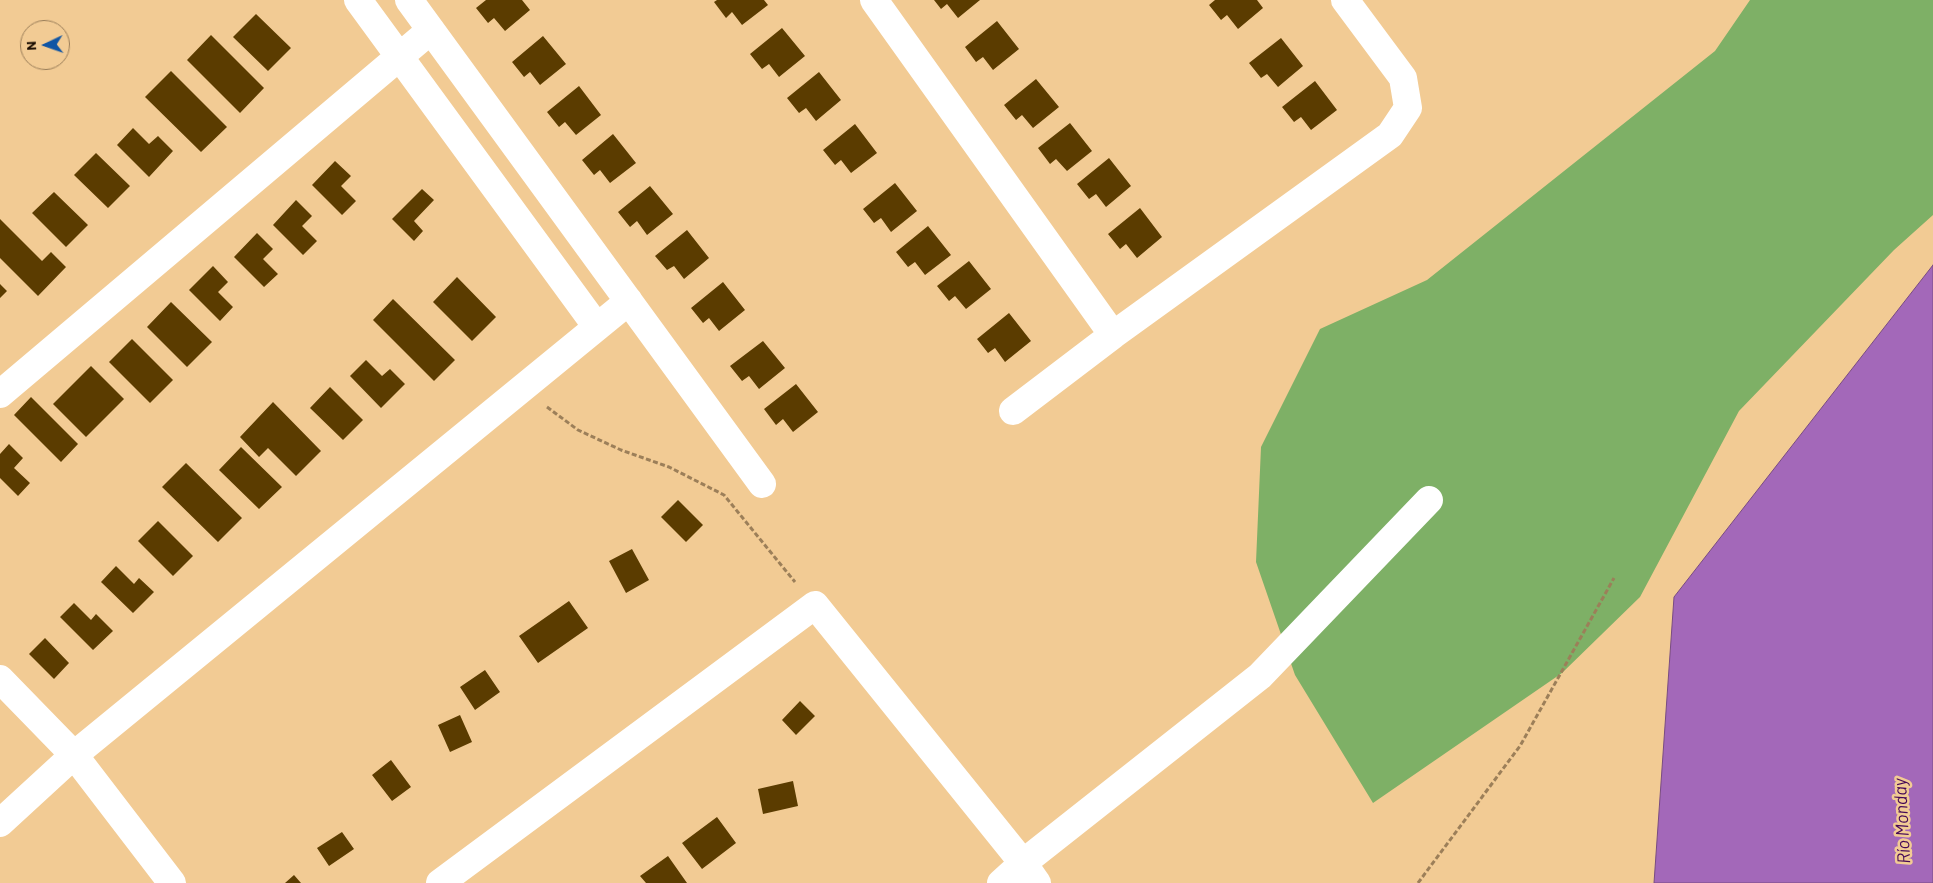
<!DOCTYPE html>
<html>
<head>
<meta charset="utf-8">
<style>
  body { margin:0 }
  #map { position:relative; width:1933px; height:883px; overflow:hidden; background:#f2cb94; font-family:Barlow,sans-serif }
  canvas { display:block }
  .north { position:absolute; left:20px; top:20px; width:50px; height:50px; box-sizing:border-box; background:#f2cb94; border:1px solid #9b7e59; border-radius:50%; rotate:267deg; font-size:14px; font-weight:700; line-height:20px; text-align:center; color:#180b00 }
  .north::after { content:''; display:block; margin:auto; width:18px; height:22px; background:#1055a4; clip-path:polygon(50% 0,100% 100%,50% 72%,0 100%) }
</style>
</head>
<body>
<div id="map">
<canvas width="1933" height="883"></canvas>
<div class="north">N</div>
</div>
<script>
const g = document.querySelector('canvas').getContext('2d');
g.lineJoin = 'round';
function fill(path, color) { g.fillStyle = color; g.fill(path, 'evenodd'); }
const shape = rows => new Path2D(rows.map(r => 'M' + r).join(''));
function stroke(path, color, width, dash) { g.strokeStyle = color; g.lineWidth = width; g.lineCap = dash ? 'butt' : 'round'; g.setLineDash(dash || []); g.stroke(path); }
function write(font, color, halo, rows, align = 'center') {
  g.font = font + ' Barlow,sans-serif'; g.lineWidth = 5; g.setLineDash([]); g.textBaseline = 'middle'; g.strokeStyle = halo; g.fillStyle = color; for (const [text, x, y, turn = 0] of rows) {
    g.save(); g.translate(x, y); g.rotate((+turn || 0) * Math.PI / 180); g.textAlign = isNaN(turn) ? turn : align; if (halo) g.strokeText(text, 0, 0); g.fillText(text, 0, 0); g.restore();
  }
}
fill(shape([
  [1750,0,1933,0,1933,215,1894,250,1739,411,1640,597,1562,673,1373,803,1295,675,1256,562,1261,447,1320,329,1427,280,1715,51]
]), '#7eb066');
const water = shape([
  [1933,265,1933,883,1654,883,1674,597,1933,265]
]);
fill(water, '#a368b9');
stroke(water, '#794c82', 1);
fill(shape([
  [486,0,522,0,530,10,505,31,494,18,488,23,476,8],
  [717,0,764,0,768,5,742,25,732,12,726,18,714,2],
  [934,0,980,0,958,18,947,4,941,9],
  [1215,0,1257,0,1263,8,1238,29,1227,15,1221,20,1209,5],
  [256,14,291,48,268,71,233,37],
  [997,21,1019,49,993,70,983,57,976,62,965,47],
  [782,28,805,56,779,77,769,64,762,69,750,54],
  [211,35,264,88,240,113,187,60],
  [543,36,566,64,540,85,530,72,524,77,512,62],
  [1281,38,1303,66,1278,87,1267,74,1261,78,1249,63],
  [171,71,227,127,201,152,145,97],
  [819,72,841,100,816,121,806,108,799,113,787,98],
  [1036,79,1059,107,1033,128,1022,115,1016,120,1004,105],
  [1315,81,1337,110,1311,130,1301,117,1294,122,1282,107],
  [579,86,601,115,576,135,565,122,559,127,547,112],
  [1070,123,1092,151,1067,171,1056,159,1050,164,1038,148],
  [855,124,877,153,851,173,841,160,835,165,823,150],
  [133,128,149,144,158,136,173,151,149,177,117,145],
  [613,134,636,163,610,183,600,170,594,175,582,160],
  [96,153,130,186,108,208,74,175],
  [1109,158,1131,186,1106,207,1096,194,1089,199,1077,184],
  [335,161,351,176,341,186,356,201,342,215,312,185],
  [895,183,917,211,891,232,881,218,874,223,863,209],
  [650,186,673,214,647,235,637,221,630,227,618,212],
  [422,189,434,200,414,221,423,231,414,241,392,219],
  [54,192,88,225,66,247,32,213],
  [296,200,312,216,302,226,317,241,303,255,273,225],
  [1140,208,1162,237,1137,258,1126,244,1120,249,1108,234],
  [0,219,42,261,51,252,66,267,38,296,0,258],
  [928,226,951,255,925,275,915,262,908,267,896,252],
  [687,230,709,258,684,279,674,266,667,270,655,256],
  [257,233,273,249,263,259,278,274,264,287,234,257],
  [969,261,991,289,966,309,955,296,949,301,937,286],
  [213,266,228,282,218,292,233,307,220,321,189,290],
  [457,277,496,317,472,341,433,302],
  [723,282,745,310,719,331,709,318,703,323,691,308],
  [0,284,7,291,0,298],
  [393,299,455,360,434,381,373,320],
  [171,302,212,342,187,367,147,327],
  [1009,313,1031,341,1005,362,995,348,988,353,977,339],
  [132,339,173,380,150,403,109,362],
  [763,341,785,368,759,389,749,376,742,381,730,366],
  [366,360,382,376,390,369,405,384,381,408,350,376],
  [91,366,124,399,86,437,53,404],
  [796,384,818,412,793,432,783,419,776,425,764,409],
  [330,387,363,420,343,440,310,408],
  [31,397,78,444,61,462,14,415],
  [273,402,321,451,296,476,268,448,259,457,240,437],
  [9,444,23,458,14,468,30,483,18,496,0,478,0,454],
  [241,447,282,487,259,509,219,470],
  [186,463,242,518,218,542,162,487],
  [678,500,703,525,686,542,661,517],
  [158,521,193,556,173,576,138,541],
  [632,549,649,580,626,593,609,561],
  [116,566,134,584,139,578,154,592,133,613,101,582],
  [569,601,588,628,538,663,519,636],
  [74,603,91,620,96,614,113,631,93,650,60,617],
  [45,638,69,663,54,679,29,654],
  [485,670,500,692,475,710,460,687],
  [800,701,815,716,796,735,782,720],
  [460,715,472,742,450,752,438,725],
  [391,760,411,787,392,801,372,775],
  [793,781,798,806,763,814,758,789],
  [717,817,736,843,702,869,682,843],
  [342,832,354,849,329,866,317,848],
  [668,856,687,883,646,883,640,876],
  [294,875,301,883,285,883]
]), '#5b3c00');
stroke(shape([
  [547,407,578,430,621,450,669,467,724,495,795,582],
  [1418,883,1520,746,1614,578]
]), '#9c7f59', 3, [5, 2.5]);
stroke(shape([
  [358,0,597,327],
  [409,0,762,484],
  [874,0,1113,335],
  [0,394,431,30],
  [1013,411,1113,335,1390,135,1408,108,1403,78,1345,0],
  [0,679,74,755,172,883],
  [0,823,74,755,629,301],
  [440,883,815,605,1023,863,1037,883],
  [1001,883,1023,863,1260,676,1429,500]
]), '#fff', 28);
write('italic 18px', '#440857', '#f2cb94', [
  ["Río Monday",1902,821,-93]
]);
</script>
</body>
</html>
